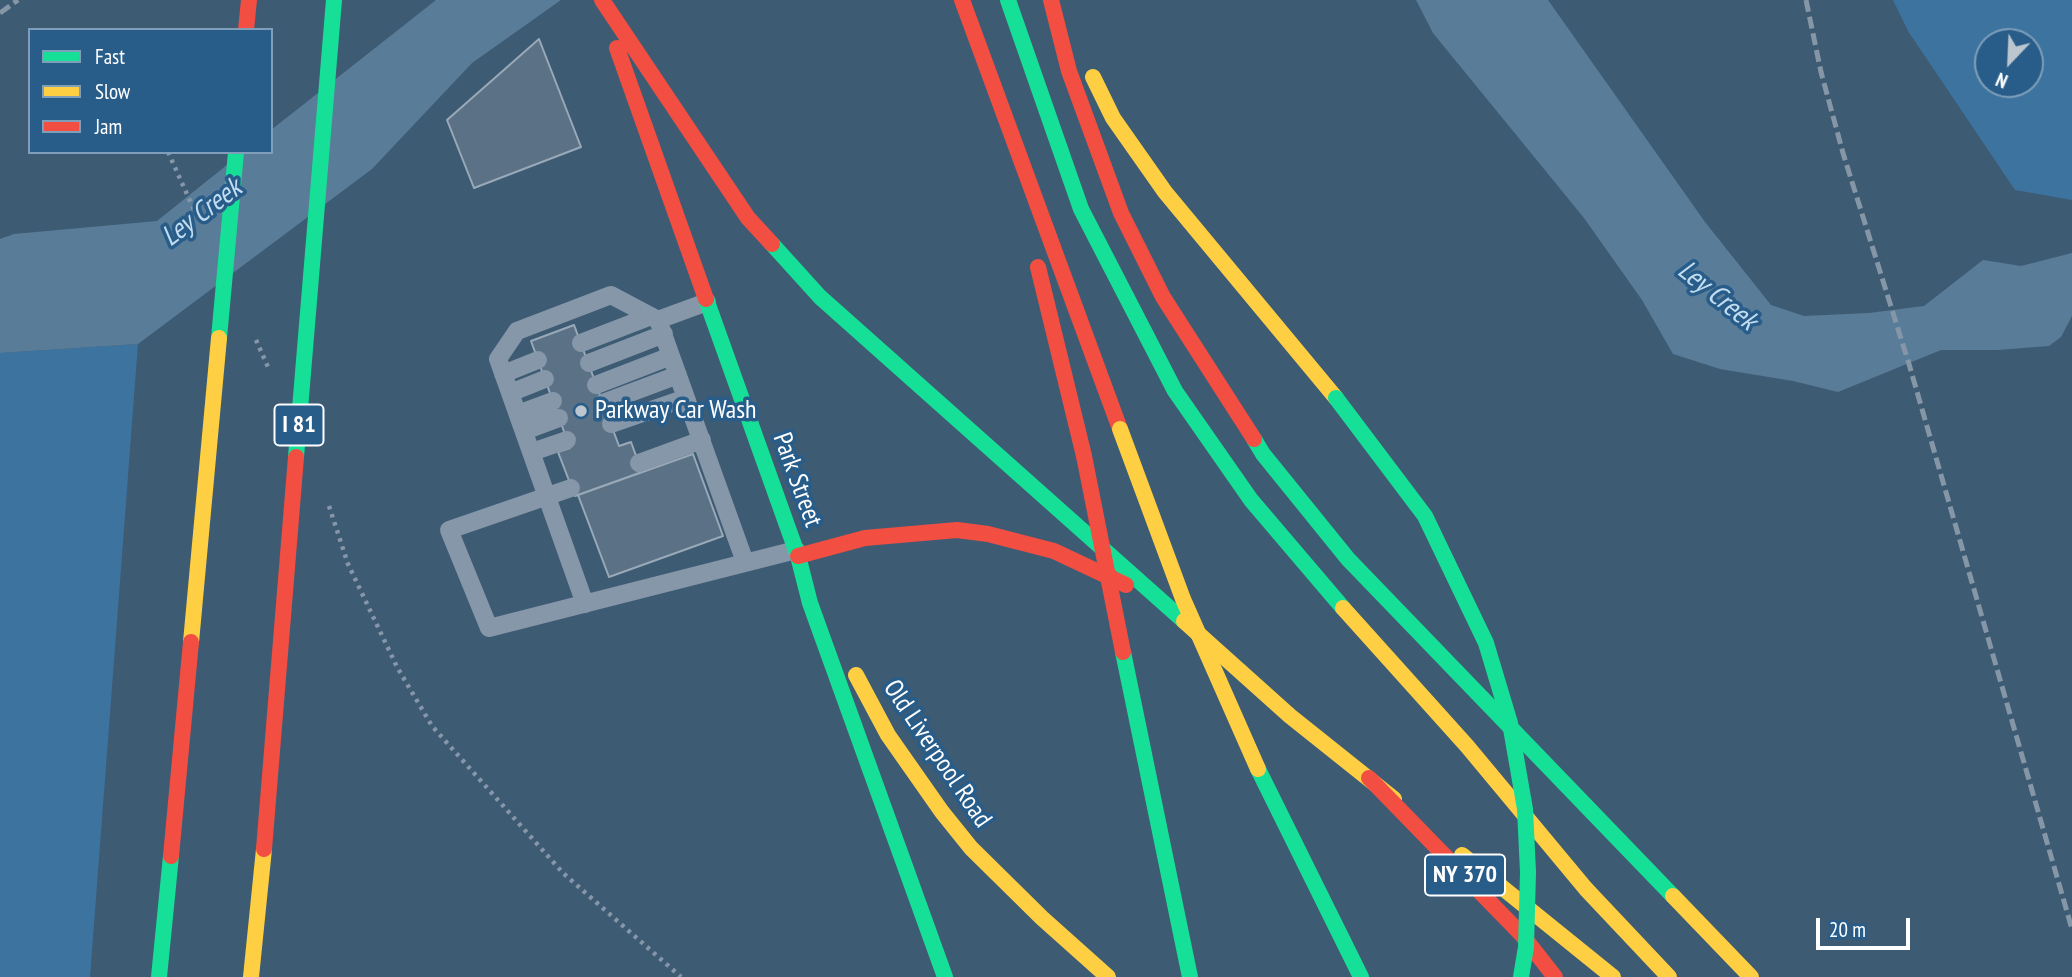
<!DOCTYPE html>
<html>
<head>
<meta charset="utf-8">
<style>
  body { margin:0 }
  #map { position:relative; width:2072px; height:977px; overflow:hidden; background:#3e5b74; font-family:"PT Sans Narrow",sans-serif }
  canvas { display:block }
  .legend { position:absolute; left:28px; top:28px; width:245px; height:126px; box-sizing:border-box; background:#285d8a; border:2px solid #7e9eb9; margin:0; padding:9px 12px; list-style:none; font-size:21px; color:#fff }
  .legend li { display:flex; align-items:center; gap:14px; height:35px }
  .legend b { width:35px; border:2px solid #7e9eb9 }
  .north { position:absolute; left:1974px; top:28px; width:70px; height:70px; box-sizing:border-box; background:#285d8a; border:2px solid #7e9eb9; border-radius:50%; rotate:203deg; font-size:19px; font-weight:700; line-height:28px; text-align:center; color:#fff }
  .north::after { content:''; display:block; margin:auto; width:24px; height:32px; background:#bbc6ce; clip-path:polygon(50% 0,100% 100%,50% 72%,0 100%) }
  .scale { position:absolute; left:1816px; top:918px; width:94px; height:32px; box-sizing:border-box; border:4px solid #fff; border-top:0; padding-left:9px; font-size:21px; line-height:24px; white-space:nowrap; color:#fff; -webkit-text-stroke:5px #285d8a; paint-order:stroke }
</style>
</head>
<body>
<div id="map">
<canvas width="2072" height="977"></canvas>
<ul class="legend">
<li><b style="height:9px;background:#16e098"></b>Fast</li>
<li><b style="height:9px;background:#ffcf43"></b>Slow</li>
<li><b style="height:9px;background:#f24e42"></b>Jam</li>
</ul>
<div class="north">N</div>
<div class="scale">20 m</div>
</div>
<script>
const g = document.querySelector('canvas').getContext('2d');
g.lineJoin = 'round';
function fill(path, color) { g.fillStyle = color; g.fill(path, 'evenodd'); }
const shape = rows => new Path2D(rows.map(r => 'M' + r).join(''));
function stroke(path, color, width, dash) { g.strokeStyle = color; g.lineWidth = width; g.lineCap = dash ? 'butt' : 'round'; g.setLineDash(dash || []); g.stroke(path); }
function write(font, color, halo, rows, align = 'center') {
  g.font = font + ' "PT Sans Narrow",sans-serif'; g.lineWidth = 7; g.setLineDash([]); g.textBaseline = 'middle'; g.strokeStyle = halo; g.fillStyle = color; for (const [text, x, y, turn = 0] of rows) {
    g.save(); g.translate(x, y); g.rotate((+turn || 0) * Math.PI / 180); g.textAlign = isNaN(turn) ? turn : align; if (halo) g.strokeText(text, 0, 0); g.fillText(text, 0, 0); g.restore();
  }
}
fill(shape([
  [1893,0,2072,0,2072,200,2015,190,1908,31],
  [1988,42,2030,42,2030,84,1988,84],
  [138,344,90,977,0,977,0,353]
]), '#3d739f');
fill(shape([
  [436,0,561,0,472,63,372,169,138,344,0,353,0,239,14,234,157,221,243,152,271,152,271,130],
  [1416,0,1548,0,1705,222,1771,305,1804,316,1869,313,1924,306,1983,260,2021,266,2072,253,2072,316,2061,337,2049,346,1998,350,1941,350,1838,392,1793,381,1720,369,1673,354,1642,300,1584,218,1433,33]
]), '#597c99');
const building = shape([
  [539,39,581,147,474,188,447,120,539,39],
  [574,325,619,446,631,442,642,472,575,496,558,452,570,448,531,341,574,325],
  [693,454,723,536,609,577,578,495,693,454]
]);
fill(building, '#5b7286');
stroke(building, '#99a9b7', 2);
stroke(shape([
  [168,152,195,212],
  [256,340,268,367],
  [329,506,348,564,397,667,432,726,563,873,681,977]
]), '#8597a8', 4.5, [3.5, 5]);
stroke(shape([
  [707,302,658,320,745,562],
  [581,343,651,316],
  [589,363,664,334],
  [503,374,538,360],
  [596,385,671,356],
  [510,393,545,379],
  [603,403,678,375],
  [518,414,553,401],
  [611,424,686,398],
  [524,431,559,418],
  [532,452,567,440],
  [639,463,702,440],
  [571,488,449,530,489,628,796,550],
  [585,604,498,359,517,331,611,295,658,320]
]), '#8597a8', 18);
stroke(shape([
  [1008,0,1081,209,1175,391,1251,500,1343,608],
  [772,244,820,297,1184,621],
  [706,299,798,556,810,603,945,977],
  [1254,439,1263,454,1348,559,1673,896],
  [1123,652,1190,977],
  [1258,769,1361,977],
  [159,977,171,856]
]), '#16e098', 16);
stroke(shape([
  [1093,77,1113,118,1165,192,1336,398],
  [1343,608,1467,746,1586,889,1669,977],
  [1184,621,1290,716,1394,799],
  [856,675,888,735,942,812,971,848,1042,918,1108,977],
  [1462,855,1613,977],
  [1673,896,1751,977],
  [251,977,264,849]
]), '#ffcf43', 16);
stroke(shape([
  [602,0,748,218,772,244],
  [962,0,1120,429],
  [1051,0,1069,71,1121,213,1163,297,1254,439],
  [617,48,706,299],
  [1038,267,1084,456],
  [798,556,865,538,957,530,988,534,1054,551,1126,585],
  [1369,778,1522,935,1555,977]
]), '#f24e42', 16);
stroke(shape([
  [1806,0,1821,72,1843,153,1909,364,2072,929],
  [0,13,18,0]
]), '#8597a7', 5, [12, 5]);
stroke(shape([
  [219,338,236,152],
  [1336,398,1425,516,1486,643,1510,723,1525,809,1528,872,1526,947,1521,977],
  [296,457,334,0]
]), '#16e098', 16);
stroke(shape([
  [1120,429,1183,599,1258,769],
  [191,642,219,338]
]), '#ffcf43', 16);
stroke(shape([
  [246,30,249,0],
  [1084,456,1123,652],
  [264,849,296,457],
  [171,856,191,642]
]), '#f24e42', 16);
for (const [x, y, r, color] of [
  [581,411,7,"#bbc6ce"]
]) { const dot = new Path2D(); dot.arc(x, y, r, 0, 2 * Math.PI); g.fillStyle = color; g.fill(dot); stroke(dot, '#285d8a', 2.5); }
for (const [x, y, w] of [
  [299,425,49],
  [1465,875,80]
]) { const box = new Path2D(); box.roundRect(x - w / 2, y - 20.5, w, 41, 5); g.fillStyle = '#285d8a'; g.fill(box); stroke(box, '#fff', 2); }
write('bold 24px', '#fff', null, [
  ["I 81",299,425],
  ["NY 370",1465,875]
]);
write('26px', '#fff', '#285d8a', [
  ["Parkway Car Wash",595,411]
], 'left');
write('26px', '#fff', '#285d8a', [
  ["Park Street",797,480,70],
  ["Old Liverpool Road",937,754,56]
]);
write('italic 28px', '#c2dcf0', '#285d8a', [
  ["Ley Creek",202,213,-37],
  ["Ley Creek",1717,296,39]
]);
</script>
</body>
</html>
